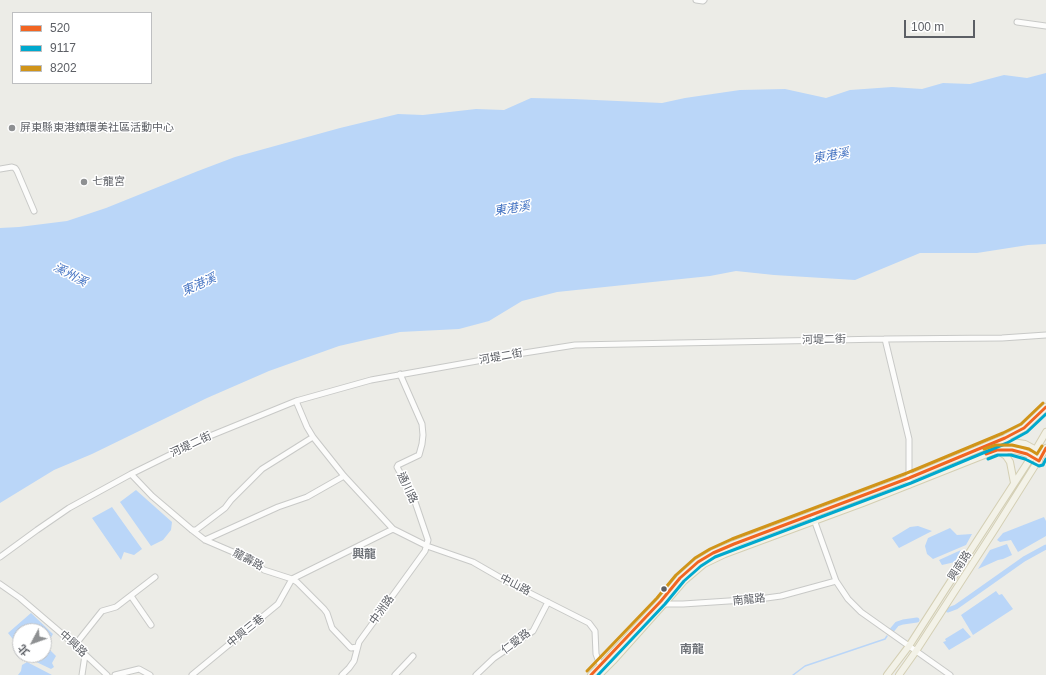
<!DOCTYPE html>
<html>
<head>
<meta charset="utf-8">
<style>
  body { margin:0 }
  #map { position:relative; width:1046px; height:675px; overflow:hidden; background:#ecece7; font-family:Helvetica,"Noto Sans TC",sans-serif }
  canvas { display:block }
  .legend { position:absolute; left:12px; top:12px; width:140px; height:72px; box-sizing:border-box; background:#fff; border:1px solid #bebfc1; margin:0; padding:5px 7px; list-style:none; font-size:12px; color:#5c5f65 }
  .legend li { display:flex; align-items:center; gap:8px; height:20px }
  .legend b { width:20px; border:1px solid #bebfc1 }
  .north { position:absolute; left:12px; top:623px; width:40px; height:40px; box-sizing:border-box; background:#fff; border:1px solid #bebfc1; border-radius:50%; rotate:229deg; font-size:11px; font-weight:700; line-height:16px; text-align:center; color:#5c5f65 }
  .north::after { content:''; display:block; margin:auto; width:14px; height:18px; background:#8e9092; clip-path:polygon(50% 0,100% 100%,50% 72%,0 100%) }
  .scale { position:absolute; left:904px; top:20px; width:71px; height:18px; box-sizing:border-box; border:2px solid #5c5f65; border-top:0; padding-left:5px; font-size:12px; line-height:14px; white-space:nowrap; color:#5c5f65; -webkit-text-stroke:3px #fff; paint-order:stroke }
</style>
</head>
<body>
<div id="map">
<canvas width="1046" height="675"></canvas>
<ul class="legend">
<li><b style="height:5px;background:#f26522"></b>520</li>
<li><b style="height:5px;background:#00a9ce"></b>9117</li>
<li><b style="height:5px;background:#d09419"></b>8202</li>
</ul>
<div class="north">北</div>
<div class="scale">100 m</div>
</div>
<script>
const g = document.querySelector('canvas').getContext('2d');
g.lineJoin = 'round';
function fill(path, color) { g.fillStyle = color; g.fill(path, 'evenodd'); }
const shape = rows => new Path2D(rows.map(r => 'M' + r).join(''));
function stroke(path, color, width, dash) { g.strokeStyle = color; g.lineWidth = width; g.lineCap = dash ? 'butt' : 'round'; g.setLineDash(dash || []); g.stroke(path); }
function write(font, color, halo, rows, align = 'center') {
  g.font = font + ' Helvetica,"Noto Sans TC",sans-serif'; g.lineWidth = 3; g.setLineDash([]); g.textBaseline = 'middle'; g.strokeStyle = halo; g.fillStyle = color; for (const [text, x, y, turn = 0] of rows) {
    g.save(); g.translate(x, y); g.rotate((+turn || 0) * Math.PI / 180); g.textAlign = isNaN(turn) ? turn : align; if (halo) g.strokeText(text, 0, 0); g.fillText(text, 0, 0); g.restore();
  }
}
fill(shape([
  [1046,73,1046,244,1028,245,977,253,920,253,855,280,774,275,736,271,710,276,557,292,522,301,489,321,459,329,400,332,339,346,269,371,207,398,92,454,54,470,0,503,0,228,19,227,67,221,106,208,198,171,235,157,340,128,398,114,423,115,476,109,504,110,531,98,573,99,662,103,685,98,740,90,785,89,826,98,850,90,892,87,922,89,943,83,970,84,1004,75,1027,78],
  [136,490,172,522,171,530,163,540,151,546,120,502],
  [112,507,142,549,134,555,124,552,121,560,92,518],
  [1044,517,1046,521,1046,536,1018,552,1011,540,1000,542,997,540,1003,533],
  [918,526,932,531,899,548,892,538,910,527],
  [950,528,957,535,972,534,966,545,933,559,927,554,925,546,928,538],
  [1007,544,1012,555,1003,559,998,560,978,569,990,550],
  [961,550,955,562,942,565,939,560],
  [996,591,999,595,1002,594,1013,609,973,635,961,615],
  [31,613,53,634,46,646,56,656,52,663,54,667,51,669,28,658,26,655,44,655,44,631,20,631,20,648,8,633],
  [963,628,971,637,949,650,943,642,946,641,945,639],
  [27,662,52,675,18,675,21,671,22,665]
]), '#bad6f8');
stroke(shape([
  [793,675,805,666,885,639,887,636]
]), '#bad6f8', 1.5);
stroke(shape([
  [948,610,956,607,1024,559,1046,547],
  [892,630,897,624,903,622,917,620]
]), '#bad6f8', 5);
const minor = shape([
  [696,0,703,1,704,0],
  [1017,22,1046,26],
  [0,169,12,167,15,168,17,171,34,211],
  [885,339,909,439,909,485],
  [313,437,344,476,393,529,427,546,473,562,506,581,589,623,595,631,596,654,599,662,603,666],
  [131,474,152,496,192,530,205,540,247,558,264,570,292,579,297,582,324,609,327,613,332,628,351,648,357,647],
  [812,514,836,581,848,599,861,612,950,675],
  [192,530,196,530,225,508,231,500,262,469,313,437,307,427,296,401],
  [205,540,278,507,307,497,344,476],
  [0,557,37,530,69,508,131,474,200,440,296,401,371,380,505,356,575,345,885,339,1002,338,1046,335],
  [0,584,20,598,75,645,107,675],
  [131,596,151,625],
  [663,603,664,604,683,604,759,599,781,596,836,581],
  [75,645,102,611,116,607,155,577],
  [82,675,85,655],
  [115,675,139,669,150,675],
  [192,675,278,604,292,579,393,529],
  [342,675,349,668,354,661,359,642,425,551,428,540,413,496,397,467,398,465,419,455,422,444,423,435,422,424,400,374],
  [395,675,413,656],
  [476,675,494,658,533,631,548,602]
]);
const major = shape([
  [999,442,1012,442,1025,444,1038,451],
  [997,450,1006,456,1010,462,1014,483],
  [591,675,609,657,661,601,680,578,698,562,713,553,734,544,909,478,1005,438,1024,428,1046,407],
  [599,675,613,661,664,604,684,581,704,564,725,554,863,503,997,450,1012,450,1020,451,1032,456,1039,461],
  [887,675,909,646,945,590,1032,456,1046,432],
  [899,675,916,651,995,529,1046,448]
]);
stroke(minor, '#c8c9c7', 7);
stroke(major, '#d4cfb4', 8);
stroke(minor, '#fcfcfb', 5);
stroke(major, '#f3f2e8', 6);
stroke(shape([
  [986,454,997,450,1012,450,1027,454,1039,461,1046,448],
  [591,675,661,601,680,578,698,562,713,553,734,544,909,478,1005,438,1024,428,1046,407]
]), '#f26522', 3);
stroke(shape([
  [988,459,998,455,1011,455,1025,459,1039,466,1043,465,1046,459],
  [598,675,665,604,684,581,701,566,715,557,736,549,911,483,1007,443,1027,432,1046,414]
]), '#00a9ce', 3);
stroke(shape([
  [984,449,996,445,1012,445,1029,449,1037,454,1042,446],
  [587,671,657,598,676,575,695,558,710,549,732,539,907,473,1003,433,1021,424,1043,403]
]), '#d09419', 3);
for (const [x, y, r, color] of [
  [12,128,4,"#8e9092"],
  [84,182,4,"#8e9092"],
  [664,589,3.5,"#5c5f65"]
]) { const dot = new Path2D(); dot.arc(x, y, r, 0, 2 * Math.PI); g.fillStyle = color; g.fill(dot); stroke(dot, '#fff', 1.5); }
write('11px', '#5c5f65', '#fff', [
  ["屏東縣東港鎮環美社區活動中心",20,128],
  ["七龍宮",92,182]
], 'left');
write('11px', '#5c5f65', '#fff', [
  ["河堤二街",824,340,-1],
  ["河堤二街",501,357,-10],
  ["河堤二街",191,445,-25],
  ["通川路",407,488,65],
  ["龍壽路",248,560,28],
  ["興南路",960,566,-57],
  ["中山路",515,585,27],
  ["南龍路",749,600,-6],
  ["中洲路",382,610,-54],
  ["中興三巷",246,631,-39],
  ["仁愛路",516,642,-37],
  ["中興路",73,644,42]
]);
write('italic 12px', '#4574c3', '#fff', [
  ["東港溪",831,156,-10],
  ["東港溪",512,209,-9],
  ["溪州溪",70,275,28],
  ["東港溪",199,285,-24]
]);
write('bold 12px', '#6d7177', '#fff', [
  ["興龍",364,555],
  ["南龍",692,650]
]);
</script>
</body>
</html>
